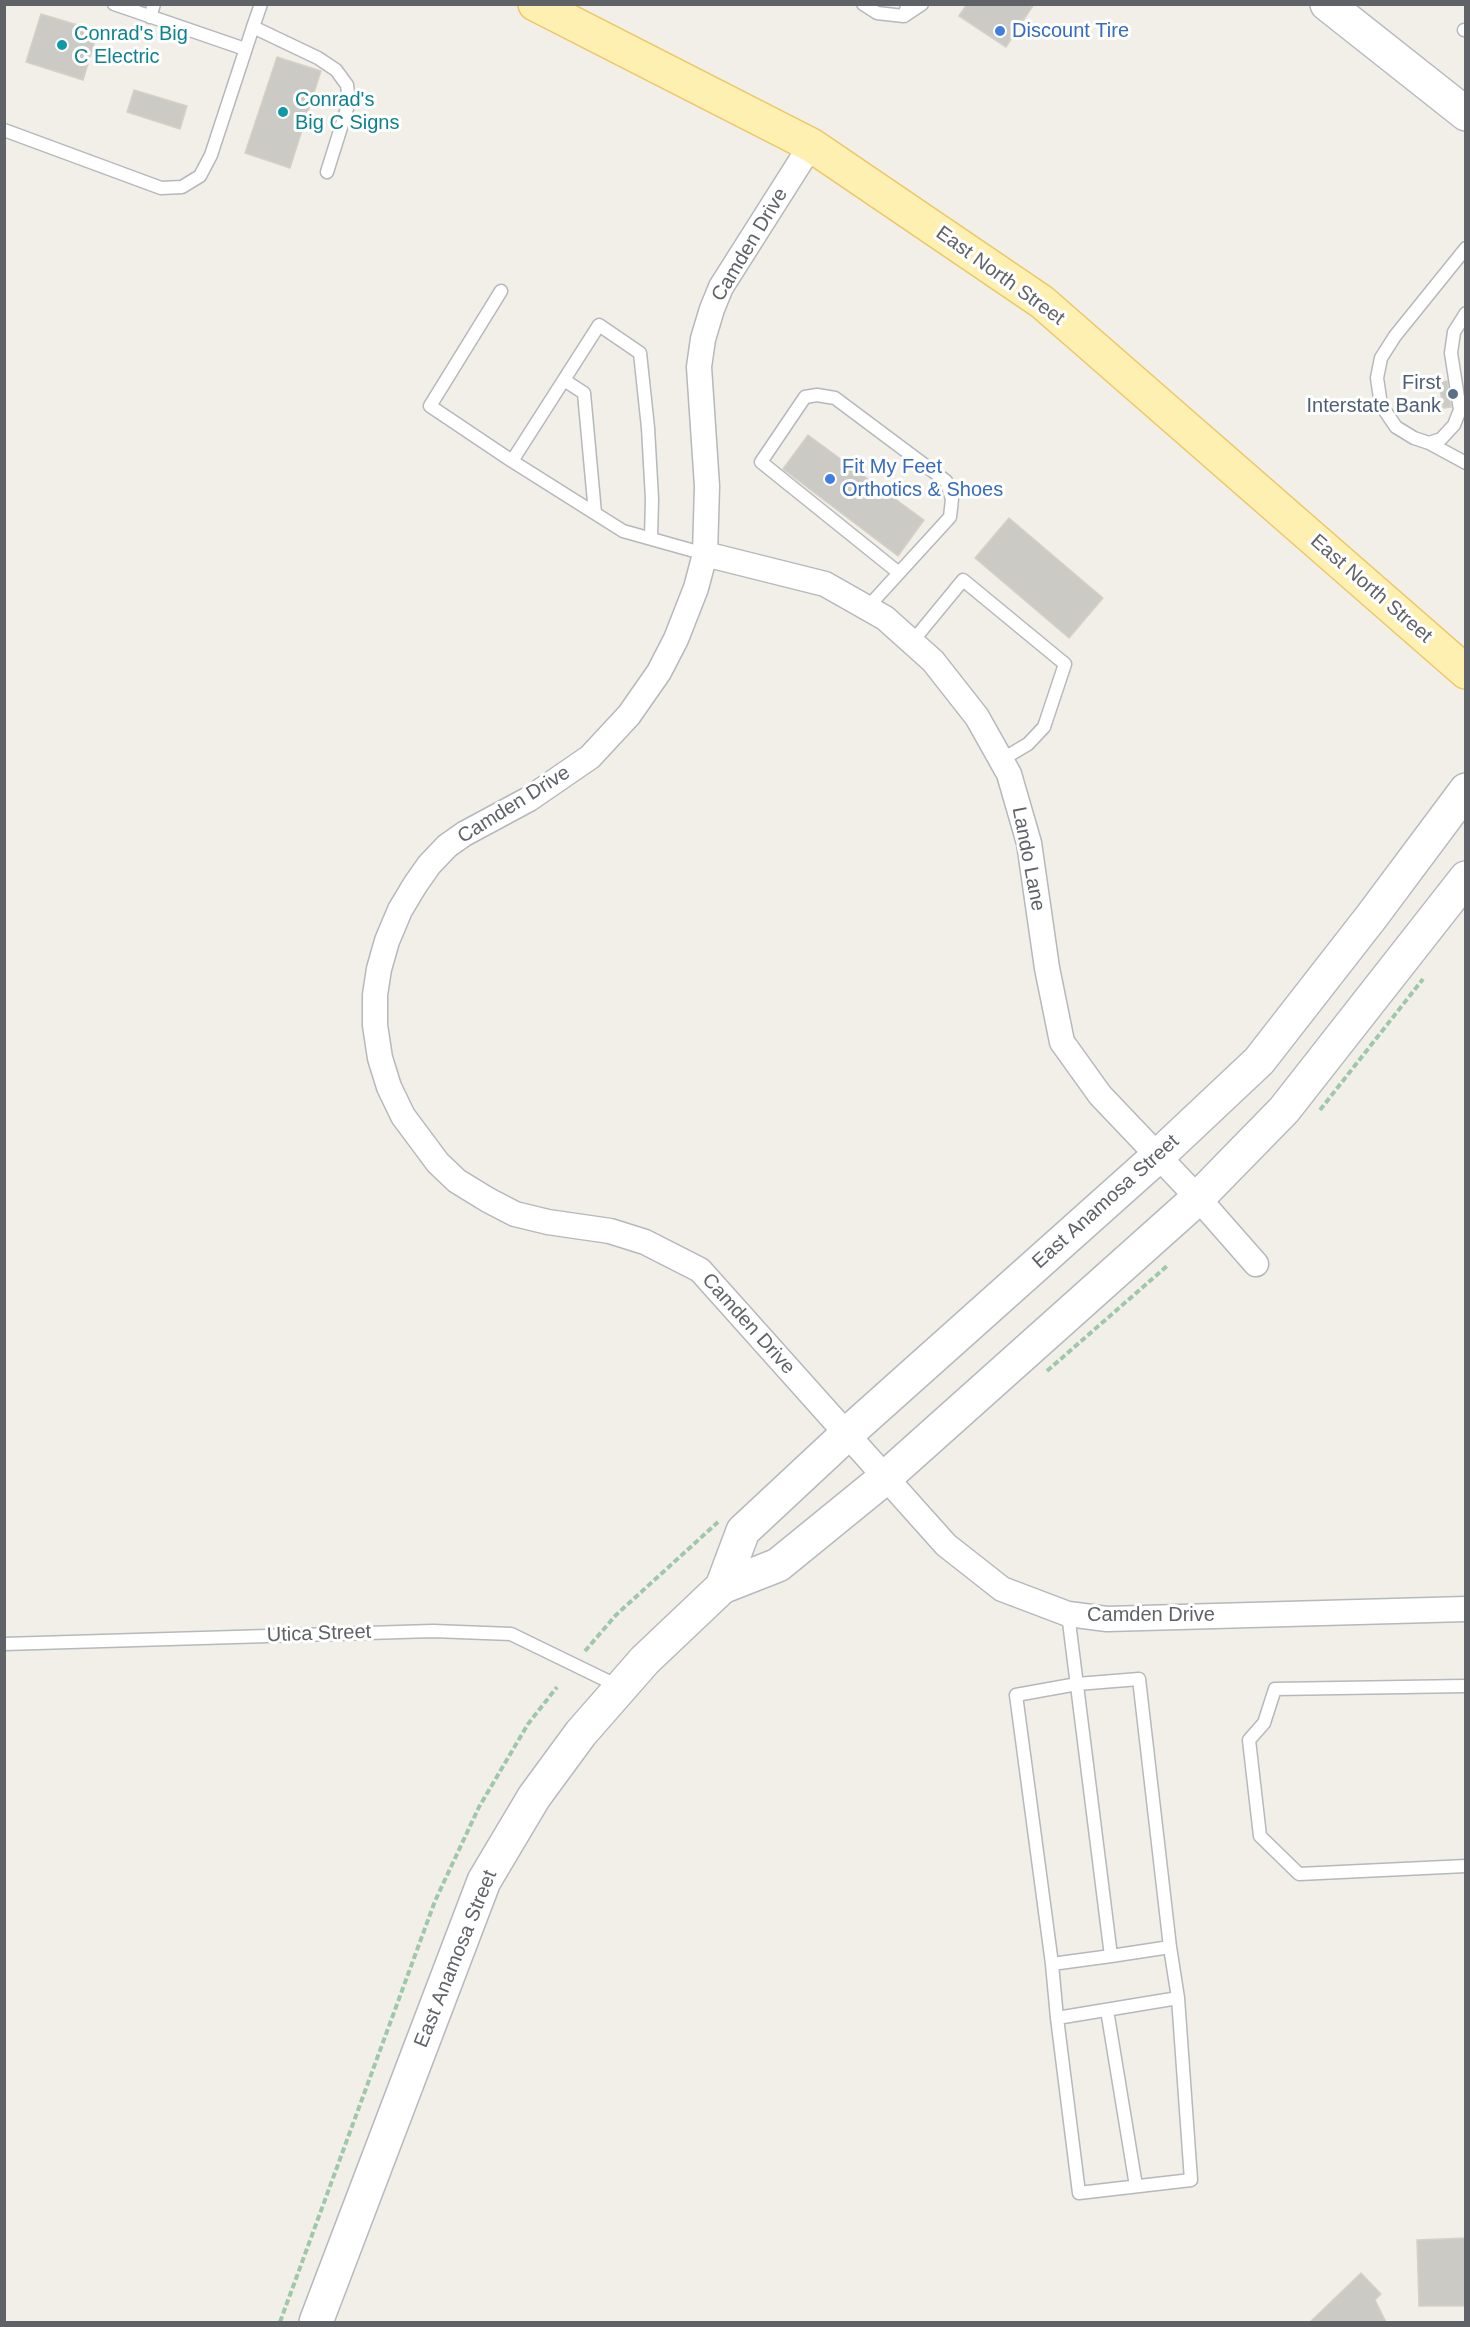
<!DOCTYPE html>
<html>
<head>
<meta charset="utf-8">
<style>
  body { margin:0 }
  #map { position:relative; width:1470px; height:2327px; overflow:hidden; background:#f1efe8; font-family:Arial,sans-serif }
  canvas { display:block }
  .frame { position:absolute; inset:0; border:6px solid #5f6368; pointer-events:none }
</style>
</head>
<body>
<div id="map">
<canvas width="1470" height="2327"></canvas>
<div class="frame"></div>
</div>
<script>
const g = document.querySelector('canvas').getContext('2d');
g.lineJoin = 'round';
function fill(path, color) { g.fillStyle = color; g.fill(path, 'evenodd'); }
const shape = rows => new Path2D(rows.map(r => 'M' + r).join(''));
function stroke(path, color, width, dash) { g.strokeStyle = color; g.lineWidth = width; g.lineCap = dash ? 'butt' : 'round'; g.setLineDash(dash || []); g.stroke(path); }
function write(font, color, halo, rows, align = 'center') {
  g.font = font + ' Arial,sans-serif'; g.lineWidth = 6; g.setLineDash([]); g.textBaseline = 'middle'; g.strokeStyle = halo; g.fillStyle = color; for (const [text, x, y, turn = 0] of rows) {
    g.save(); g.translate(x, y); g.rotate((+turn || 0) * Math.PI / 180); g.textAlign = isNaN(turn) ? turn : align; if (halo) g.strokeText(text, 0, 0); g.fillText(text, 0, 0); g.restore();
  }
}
const building = shape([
  [967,4,1034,4,1006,47,959,16,967,4],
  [41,14,98,31,83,80,26,62,41,14],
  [277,57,321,71,290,168,245,153,277,57],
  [134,90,187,106,180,129,127,112,134,90],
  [1447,381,1451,407,1443,408,1439,382,1447,381],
  [808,435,924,520,898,556,783,469,808,435],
  [1009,518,1103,598,1069,638,975,558,1009,518],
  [1466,2238,1466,2306,1419,2306,1417,2240,1466,2238],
  [1361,2273,1381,2294,1375,2300,1386,2322,1310,2322,1361,2273]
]);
fill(building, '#cccac5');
stroke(building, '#d6d1c6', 1.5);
const lane = shape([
  [114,4,245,49],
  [261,4,253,27,318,58,336,70,347,85,349,102,327,172],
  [863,4,877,13,904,16,908,4],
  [904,16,922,4],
  [150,17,154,4],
  [1464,30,1466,30],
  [4,130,161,188,182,187,200,176,211,155,253,27],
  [1466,248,1395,336,1381,358,1377,378,1381,405,1396,427,1414,438,1429,443,1441,439,1454,425,1460,410,1451,353,1454,332,1466,313],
  [501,291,430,406,512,461,623,531,705,554],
  [564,380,584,393,595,513],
  [1429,443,1466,463],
  [512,461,599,325,640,353,648,428,652,499,651,538],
  [867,608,950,517,952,499,946,481,835,398,817,395,805,397,761,462,899,573],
  [912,642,963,580,1065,664,1044,727,1028,744,1001,760],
  [4,1644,433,1631,511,1634,618,1686],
  [1466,1686,1275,1689,1264,1723,1249,1740,1260,1836,1299,1874,1466,1866],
  [1111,1956,1170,1947,1178,1998],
  [1052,1964,1016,1695,1077,1684,1139,1679,1170,1947],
  [1107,2010,1136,2186],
  [1057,2018,1178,1998,1191,2180,1079,2193,1057,2018,1052,1964,1111,1956,1068,1614]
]);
const street = shape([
  [811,145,721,287,712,309,703,339,699,367,707,486,705,554,696,588,676,639,659,672,629,715,590,757,529,799,464,834,447,846,429,865,415,885,400,910,387,941,379,969,375,995,375,1025,380,1058,389,1087,403,1116,438,1163,457,1181,488,1200,515,1214,548,1222,610,1231,645,1242,700,1270,946,1545,1002,1589,1068,1614,1107,1619,1466,1609],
  [705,554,825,584,885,618,933,661,977,717,1009,774,1029,843,1047,968,1062,1042,1100,1095,1198,1198,1256,1264]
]);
const secondary = shape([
  [1327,4,1466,114],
  [722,1587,743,1531,847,1434,1158,1156,1259,1061,1372,916,1466,790],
  [316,2322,484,1881,534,1797,581,1733,645,1660,722,1587,778,1565,886,1477,1198,1198,1284,1110,1466,878]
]);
const primary = shape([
  [535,4,811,145,1042,302,1466,672]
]);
stroke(lane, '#b5b8bc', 15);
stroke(street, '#b5b8bc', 27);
stroke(secondary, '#b6babf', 36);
stroke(primary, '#eec764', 36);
stroke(shape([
  [1320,1110,1423,979],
  [1047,1371,1167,1266],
  [585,1651,616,1615,718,1522],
  [280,2322,435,1901,479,1807,528,1724,557,1687]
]), '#9fc8ab', 4, [6, 3]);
stroke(lane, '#fff', 12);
stroke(street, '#fff', 24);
stroke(secondary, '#fff', 33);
stroke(primary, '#fdf0b1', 33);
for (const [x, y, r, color] of [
  [1000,31,6,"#3f7fe0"],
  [62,45,6,"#0f9aa8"],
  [283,112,6,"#0f9aa8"],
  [1453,394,6,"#5c6f8a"],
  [830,479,6,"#3f7fe0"]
]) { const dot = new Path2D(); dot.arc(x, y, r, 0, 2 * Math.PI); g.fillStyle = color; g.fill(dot); stroke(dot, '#fff', 2); }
write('20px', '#366cbe', '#fff', [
  ["Discount Tire",1012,31],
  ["Fit My Feet",842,467],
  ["Orthotics & Shoes",842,490]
], 'left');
write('20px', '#0d838f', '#fff', [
  ["Conrad's Big",74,34],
  ["C Electric",74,57],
  ["Conrad's",295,100],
  ["Big C Signs",295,123]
], 'left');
write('20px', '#5f6368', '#fff', [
  ["Camden Drive",750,245,-59],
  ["East North Street",1000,276,36],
  ["East North Street",1371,589,41],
  ["Camden Drive",514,805,-32],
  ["Lando Lane",1028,859,79],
  ["East Anamosa Street",1106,1202,-42],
  ["Camden Drive",748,1324,48],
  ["Camden Drive",1151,1615],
  ["Utica Street",319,1634,-2],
  ["East Anamosa Street",456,1959,-68]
]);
write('20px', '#4e5e75', '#fff', [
  ["First",1441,383],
  ["Interstate Bank",1441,406]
], 'right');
</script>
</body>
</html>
